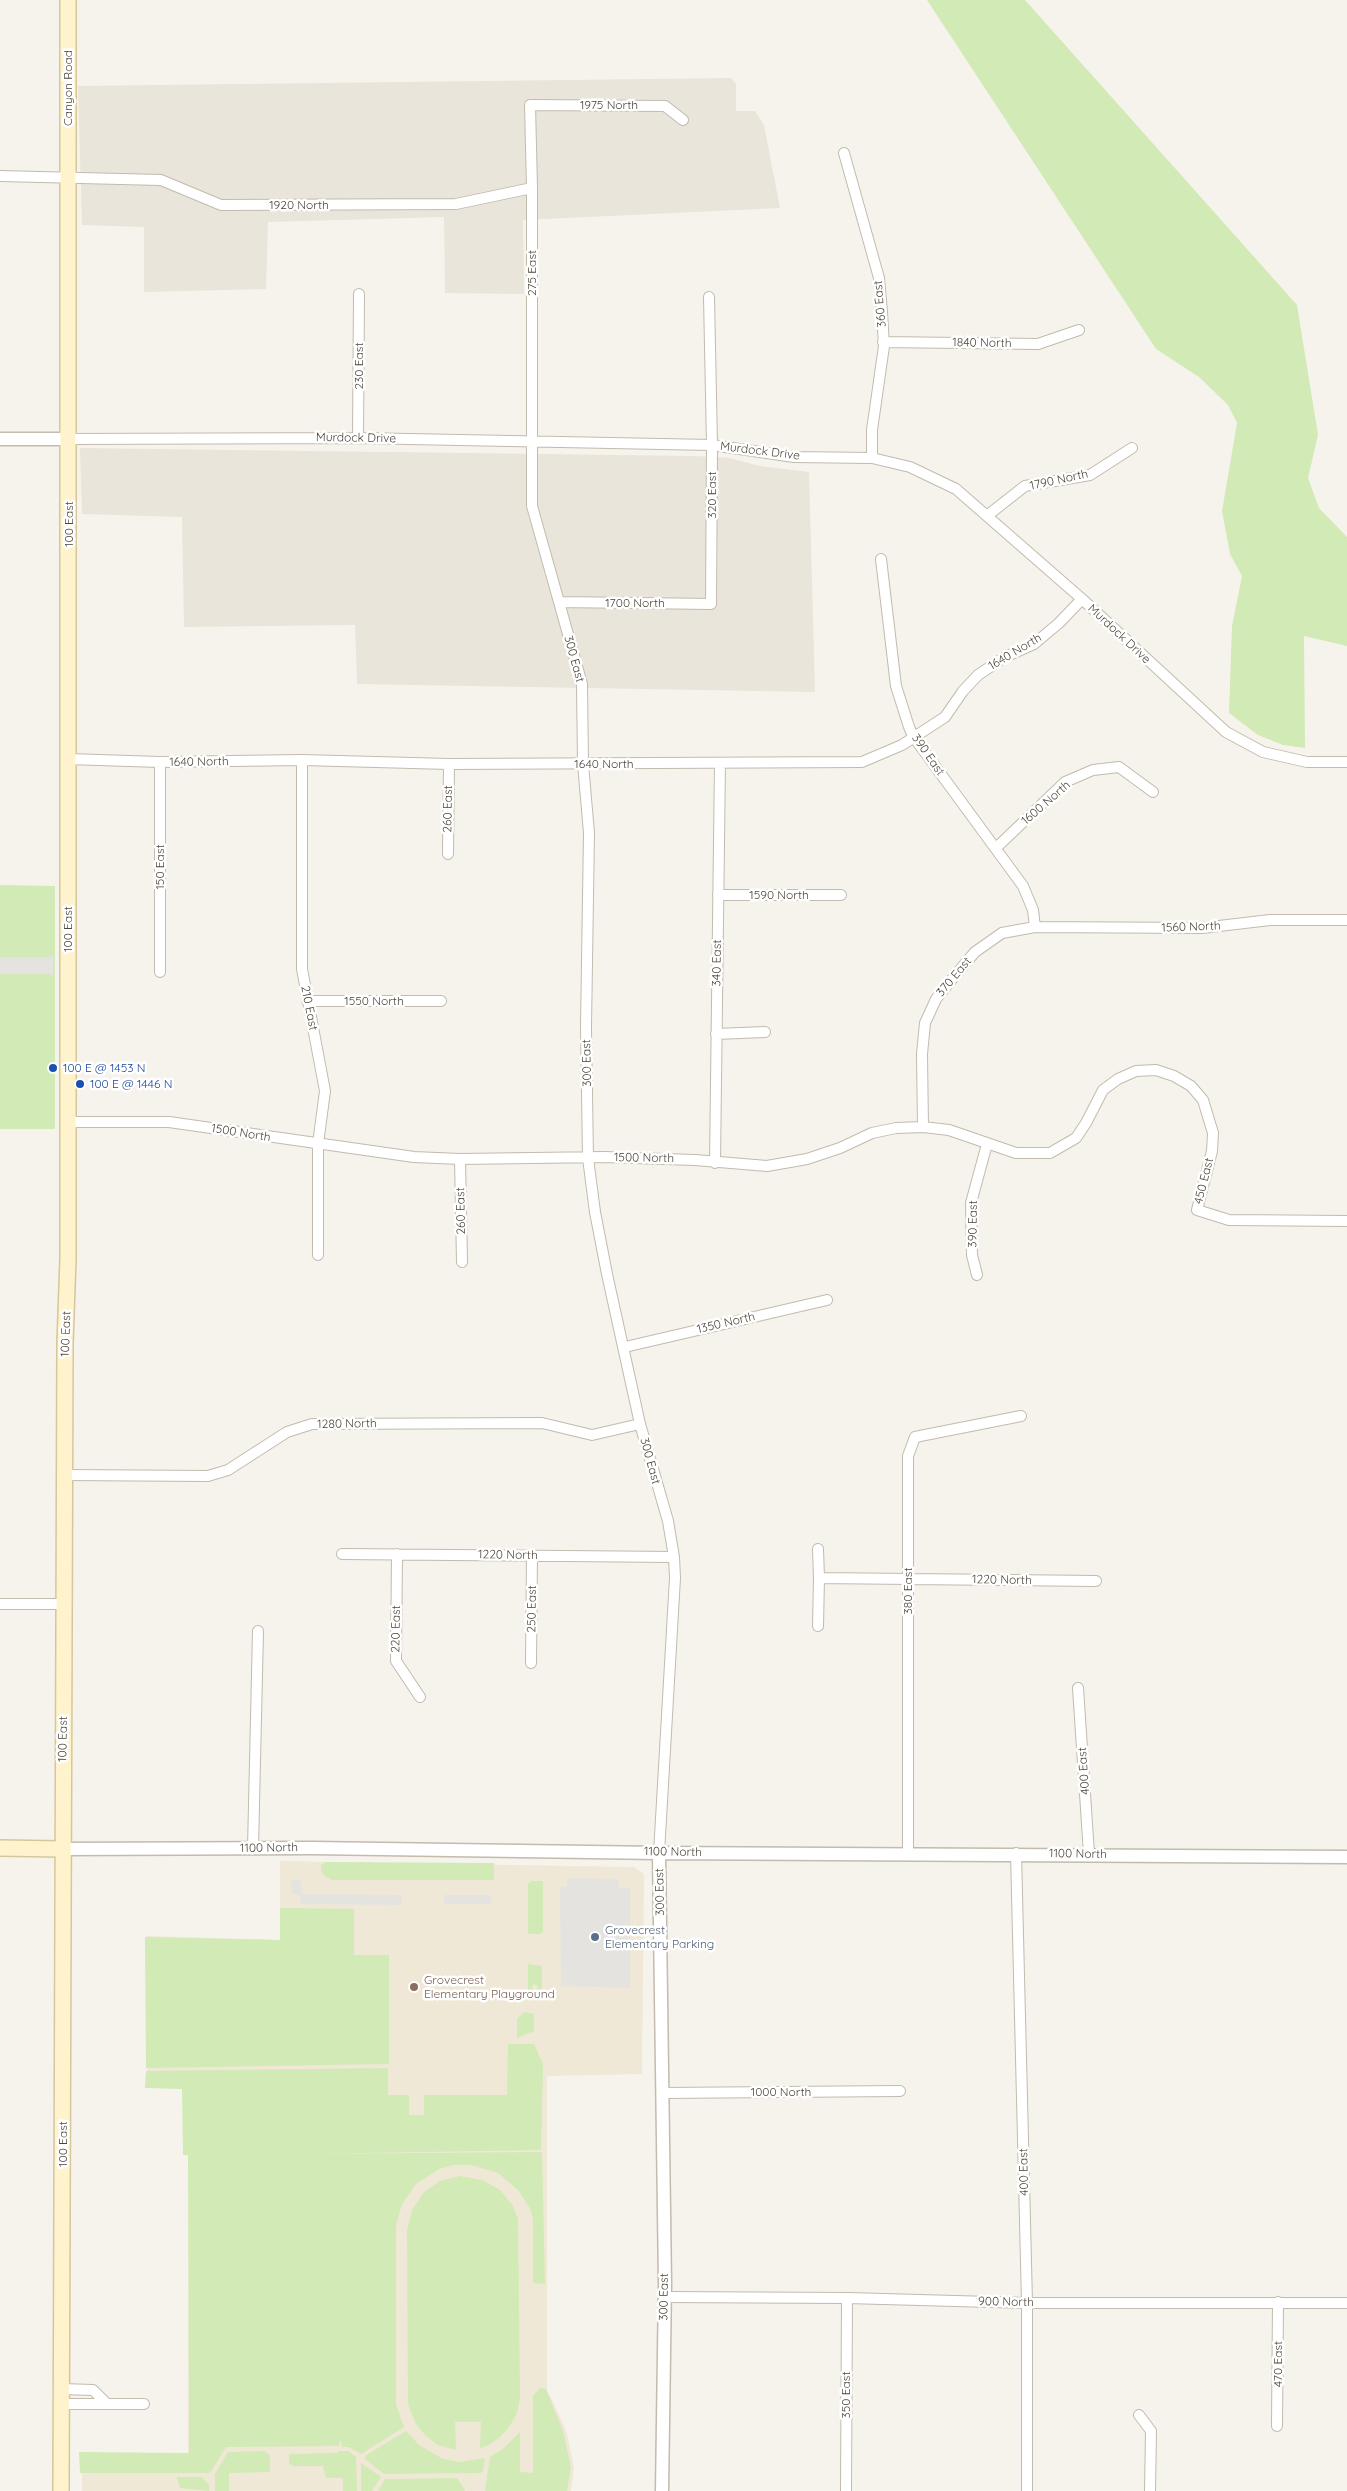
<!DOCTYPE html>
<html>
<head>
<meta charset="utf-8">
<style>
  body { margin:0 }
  canvas { display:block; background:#f6f3ec }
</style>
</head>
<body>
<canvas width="1347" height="2491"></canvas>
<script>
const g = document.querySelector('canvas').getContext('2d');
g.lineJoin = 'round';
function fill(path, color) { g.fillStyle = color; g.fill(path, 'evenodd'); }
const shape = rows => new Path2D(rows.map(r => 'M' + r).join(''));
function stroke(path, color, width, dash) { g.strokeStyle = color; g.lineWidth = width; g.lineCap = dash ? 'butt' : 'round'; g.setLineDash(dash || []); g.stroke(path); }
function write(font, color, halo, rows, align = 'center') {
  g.font = font + ' Quicksand,sans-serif'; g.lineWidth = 5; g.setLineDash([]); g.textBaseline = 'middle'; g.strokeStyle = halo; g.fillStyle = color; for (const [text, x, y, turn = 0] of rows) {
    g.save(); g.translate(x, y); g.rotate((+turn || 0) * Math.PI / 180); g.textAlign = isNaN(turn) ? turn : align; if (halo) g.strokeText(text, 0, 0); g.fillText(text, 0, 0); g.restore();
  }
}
fill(shape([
  [731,78,736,84,736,111,755,111,764,125,780,208,523,220,524,294,445,293,444,217,268,222,266,289,144,292,144,227,82,225,78,86],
  [80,448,695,456,730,458,760,466,809,472,815,692,357,684,355,625,184,627,182,517,82,514]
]), '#eae5da');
fill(shape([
  [280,1861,634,1867,644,1874,642,2074,547,2076,547,2390,566,2430,574,2467,571,2491,82,2491,82,2453,188,2453,189,2157,213,2079,147,2079,147,1936,280,1940]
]), '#efe8d6');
fill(shape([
  [927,0,1025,0,1297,305,1318,435,1308,478,1319,508,1347,537,1347,646,1304,636,1305,748,1283,745,1258,735,1229,713,1232,626,1242,576,1230,554,1222,511,1237,423,1228,405,1199,377,1156,349],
  [0,885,55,886,55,1129,0,1129],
  [324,1862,494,1863,494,1880,332,1880,325,1876,321,1871,321,1865,324,1864],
  [531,1881,543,1881,543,1932,540,1934,528,1934,528,1884],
  [280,1908,354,1909,354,1955,389,1955,389,2064,146,2068,145,1937,280,1940],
  [528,1964,542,1966,542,1991,537,1994,538,1986,534,1984,532,1987,534,1995,528,1999],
  [524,2012,534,2014,534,2031,517,2038,517,2019],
  [508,2044,534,2044,543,2064,541,2150,302,2154,542,2152,545,2284,533,2283,533,2220,531,2210,518,2190,498,2173,471,2165,453,2165,439,2169,416,2184,402,2204,396,2225,396,2405,404,2427,361,2454,349,2447,342,2447,341,2441,339,2441,339,2446,226,2447,210,2473,80,2473,79,2452,189,2453,188,2155,183,2155,182,2089,145,2088,146,2071,388,2068,388,2095,409,2095,409,2115,424,2115,424,2095,507,2095],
  [459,2176,482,2180,500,2190,513,2206,518,2219,520,2398,517,2413,509,2427,500,2437,487,2446,480,2448,481,2422,455,2422,456,2450,438,2445,426,2436,416,2424,408,2404,407,2230,412,2210,424,2192,440,2181],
  [540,2388,546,2389,563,2431,571,2468,567,2491,485,2491,490,2457,504,2448,520,2432,520,2472,533,2473,533,2396],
  [406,2431,419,2445,443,2459,460,2462,485,2458,483,2471,481,2473,384,2474,365,2459,365,2456],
  [265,2451,270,2456,270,2472,229,2473,229,2491,215,2491,215,2474,228,2452],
  [339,2451,348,2451,356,2457,357,2491,343,2491,343,2478,326,2478,323,2466,293,2466,289,2463,289,2454,337,2453],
  [361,2463,381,2477,372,2491,361,2491],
  [177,2477,202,2477,209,2485,209,2491,180,2488],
  [457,2478,465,2491,378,2491,385,2479]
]), '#d2eab5');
fill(shape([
  [53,955,53,976,49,974,0,974,0,957,50,957],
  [567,1878,618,1879,619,1888,630,1888,630,1988,561,1986,560,1887,567,1886],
  [301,1879,302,1894,402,1895,402,1905,301,1904,300,1895,292,1894,291,1880],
  [444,1895,491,1895,491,1904,444,1904]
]), '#e5e3e0');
const minor = shape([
  [844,153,879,278,882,312,884,346,872,430,872,458],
  [0,176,161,180,221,205,456,204,532,188],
  [883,342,1038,344,1079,330],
  [358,438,359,294],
  [68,439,358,438,712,445,794,457,872,458,910,467,956,489,1082,599,1226,732,1263,752,1307,762,1347,762],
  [988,515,1025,486,1090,475,1132,448],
  [881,559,896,686,909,727,913,736,1023,886,1033,910,1035,927],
  [559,602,711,604,712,445,709,297],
  [68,759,160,762,302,760,449,764,862,762,902,745,945,717,963,691,978,675,1005,657,1034,644,1059,623,1082,599],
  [302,760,302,969,325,1091,318,1144,318,1255],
  [996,848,1065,782,1093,770,1119,767,1153,792],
  [448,854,449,764],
  [718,895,841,895],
  [160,972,160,762],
  [307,1001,441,1001],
  [716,1034,765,1032],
  [67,1122,169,1122,414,1157,460,1159,604,1157,695,1160,767,1166,807,1159,840,1148,872,1133,896,1128,923,1127,949,1130,1016,1153,1050,1153,1076,1138,1086,1123,1103,1090,1118,1079,1136,1071,1156,1070,1174,1076,1191,1086,1203,1100,1213,1133,1212,1151,1197,1210,1229,1220,1347,1221],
  [923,1127,922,1054,925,1023,936,999,953,978,975,952,1002,933,1035,927,1202,928,1270,920,1347,920],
  [460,1159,462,1262],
  [715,1163,720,763],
  [977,1275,972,1255,971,1203,987,1144],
  [625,1347,827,1300],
  [64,1475,208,1476,228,1470,287,1432,312,1424,542,1423,592,1435,640,1424],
  [818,1549,819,1578,1096,1581],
  [342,1554,674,1557],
  [397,1554,396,1661,420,1697],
  [0,1604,64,1604],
  [818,1626,819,1578],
  [531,1663,532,1556],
  [1078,1688,1089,1854],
  [253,1848,258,1631],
  [659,1853,675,1578,674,1557,668,1521,640,1424,607,1274,595,1212,588,1158,586,1027,589,833,583,764,582,684,532,506,532,188,530,105,665,106,683,120],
  [1016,1853,1027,2303,1027,2491],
  [908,1854,908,1456,915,1437,1021,1416],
  [662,2093,900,2091],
  [664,2297,847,2298,1027,2303,1347,2303],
  [62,2389,93,2390,107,2404],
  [62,2404,144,2404],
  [1139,2415,1151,2431,1150,2491],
  [1277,2426,1278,2302],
  [846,2491,847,2298]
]);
const tertiary = shape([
  [0,439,68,439],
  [62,1849,312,1848,659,1853,1347,1857],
  [659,1853,665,2284,662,2491]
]);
const secondary = shape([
  [0,1848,62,1849],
  [61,2491,65,1343,68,1259,68,0]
]);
stroke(minor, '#c2bbae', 12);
stroke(tertiary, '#c2bbae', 15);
stroke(secondary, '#d6c79b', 18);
stroke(minor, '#fff', 10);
stroke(tertiary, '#fff', 12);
stroke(secondary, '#fff3cd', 15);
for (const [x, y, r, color] of [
  [53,1068,5,"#1a4fb4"],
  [80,1084,5,"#1a4fb4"],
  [595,1937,5,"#5c6f8a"],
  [414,1987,5,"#8d6e63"]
]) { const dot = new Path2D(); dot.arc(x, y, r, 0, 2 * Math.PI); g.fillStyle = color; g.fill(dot); stroke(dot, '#fff', 2); }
write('12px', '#4b4439', '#fff', [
  ["Canyon Road",68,88,-90],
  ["1975 North",609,105],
  ["1920 North",299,205],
  ["275 East",532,273,-90],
  ["360 East",880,304,-95],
  ["1840 North",982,343,1],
  ["230 East",359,366,-90],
  ["Murdock Drive",356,438,1],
  ["Murdock Drive",760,451,7],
  ["1790 North",1059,480,-12],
  ["320 East",712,495,-90],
  ["100 East",69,524,-90],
  ["1700 North",635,603],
  ["Murdock Drive",1119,634,43],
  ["1640 North",1015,652,-31],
  ["300 East",574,659,75],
  ["390 East",928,755,55],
  ["1640 North",199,762,-1],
  ["1640 North",604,764],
  ["1600 North",1046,803,-41],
  ["260 East",448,809,-89],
  ["150 East",160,867,-90],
  ["1590 North",779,895],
  ["1560 North",1191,927,-2],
  ["100 East",68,929,-90],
  ["340 East",717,963,-89],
  ["370 East",954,977,-50],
  ["1550 North",374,1001],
  ["210 East",309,1008,79],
  ["300 East",587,1063,-91],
  ["1500 North",241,1133,9],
  ["1500 North",644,1158,1],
  ["450 East",1204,1181,-76],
  ["260 East",461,1211,-91],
  ["390 East",973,1224,-89],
  ["1350 North",726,1323,-13],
  ["100 East",66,1334,-88],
  ["1280 North",347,1424,-1],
  ["300 East",650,1461,75],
  ["1220 North",508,1555,1],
  ["1220 North",1002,1580,1],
  ["380 East",908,1591,-90],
  ["250 East",532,1609,-89],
  ["220 East",396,1629,-89],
  ["100 East",63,1739,-89],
  ["400 East",1084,1771,-94],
  ["1100 North",269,1848,-1],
  ["1100 North",673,1852,1],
  ["1100 North",1078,1854,1],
  ["300 East",660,1892,-91],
  ["1000 North",781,2092],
  ["100 East",63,2144,-90],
  ["400 East",1024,2172,-91],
  ["300 East",664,2297,-89],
  ["900 North",1006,2302,1],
  ["470 East",1278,2364,-90],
  ["350 East",846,2395,-90]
]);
write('12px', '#164399', '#fff', [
  ["100 E @ 1453 N",63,1068],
  ["100 E @ 1446 N",90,1084]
], 'left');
write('12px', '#4e5e75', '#fff', [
  ["Grovecrest",605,1930],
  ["Elementary Parking",605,1944]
], 'left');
write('12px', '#785e54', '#fff', [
  ["Grovecrest",424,1980],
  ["Elementary Playground",424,1994]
], 'left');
</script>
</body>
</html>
